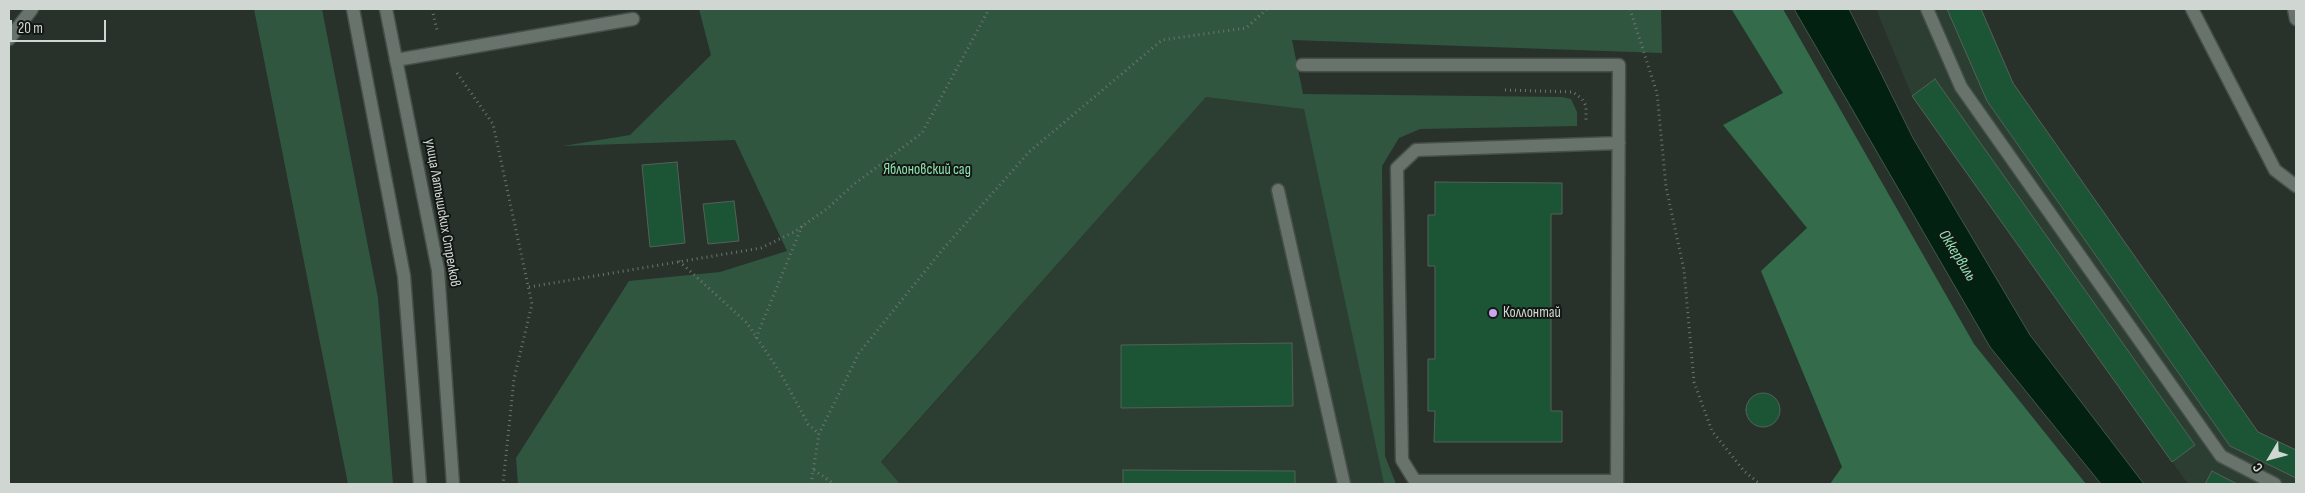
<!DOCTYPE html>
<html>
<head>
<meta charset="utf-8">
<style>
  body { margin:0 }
  #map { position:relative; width:2305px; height:493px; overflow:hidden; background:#28322b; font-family:"Sofia Sans Condensed",sans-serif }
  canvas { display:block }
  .frame { position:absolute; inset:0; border:10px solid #d0d7d2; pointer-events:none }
  .north { position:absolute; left:2245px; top:433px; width:50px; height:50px; -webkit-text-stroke:4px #141815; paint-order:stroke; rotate:233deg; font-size:14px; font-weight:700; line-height:20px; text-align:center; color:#d0d7d2 }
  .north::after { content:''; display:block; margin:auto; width:18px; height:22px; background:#d0d7d2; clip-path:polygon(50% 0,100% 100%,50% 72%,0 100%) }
  .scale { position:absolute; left:10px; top:20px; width:96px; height:22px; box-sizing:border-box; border:2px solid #d0d7d2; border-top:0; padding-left:6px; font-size:15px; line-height:18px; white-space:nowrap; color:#d0d7d2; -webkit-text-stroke:4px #141815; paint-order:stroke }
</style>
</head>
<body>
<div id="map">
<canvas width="2305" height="493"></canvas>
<div class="frame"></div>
<div class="north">С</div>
<div class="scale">20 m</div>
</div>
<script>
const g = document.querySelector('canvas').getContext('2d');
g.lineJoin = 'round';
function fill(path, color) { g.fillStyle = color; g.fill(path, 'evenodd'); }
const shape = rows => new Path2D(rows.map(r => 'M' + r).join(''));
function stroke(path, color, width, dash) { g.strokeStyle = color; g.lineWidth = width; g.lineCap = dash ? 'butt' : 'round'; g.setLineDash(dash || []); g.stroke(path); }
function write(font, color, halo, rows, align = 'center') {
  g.font = font + ' "Sofia Sans Condensed",sans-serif'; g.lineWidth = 4; g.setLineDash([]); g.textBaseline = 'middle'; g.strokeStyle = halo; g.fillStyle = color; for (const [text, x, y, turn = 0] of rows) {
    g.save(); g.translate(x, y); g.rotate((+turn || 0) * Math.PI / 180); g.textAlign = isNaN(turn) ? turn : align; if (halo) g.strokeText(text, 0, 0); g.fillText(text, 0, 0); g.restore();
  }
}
fill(shape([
  [1876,9,1981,9,2013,83,2258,432,2296,450,2296,484,2188,484,1912,96],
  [1206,97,1304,108,1384,484,900,484,881,463]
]), '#2c3d32');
fill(shape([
  [254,9,322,9,378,298,393,484,348,484],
  [699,9,1661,9,1662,53,1292,40,1303,94,1562,97,1571,99,1577,112,1577,126,1420,129,1399,138,1382,166,1385,456,1396,484,1384,484,1304,109,1206,97,881,462,900,484,518,484,516,458,629,281,720,272,787,251,735,140,563,146,630,135,711,55]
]), '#315640');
fill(shape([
  [1729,9,1783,9,1974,344,2086,484,1830,484,1842,467,1761,271,1807,228,1723,125,1783,93,1732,10]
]), '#336b4b');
const water = shape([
  [1794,9,1849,9,1913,138,2030,335,2144,484,2101,484,1990,347,1794,9]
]);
fill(water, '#032111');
stroke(water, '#40584b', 1);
const building = shape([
  [1947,9,1981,9,2013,83,2258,432,2296,450,2296,478,2230,446,1987,101,1947,9],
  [1935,79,2195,445,2172,462,1912,96,1935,79],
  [677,162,685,243,650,247,642,165,677,162],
  [1435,182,1562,183,1562,214,1551,214,1551,411,1562,411,1562,442,1434,442,1435,411,1428,411,1428,359,1435,359,1435,266,1428,266,1428,215,1435,215,1435,182],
  [734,201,739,241,708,244,703,204,734,201],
  [1292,343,1293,406,1121,408,1121,345,1292,343],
  '1746 410a17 17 0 1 1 34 0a17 17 0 1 1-34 0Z',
  [1123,470,1295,471,1295,484,1123,484,1123,470],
  [2212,471,2237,484,2205,484,2212,471]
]);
fill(building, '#1b5536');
stroke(building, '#556059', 1);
const service = shape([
  [1927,9,1961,87,2221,456,2275,484],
  [2192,9,2275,170,2296,186],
  [2294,9,2296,19],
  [9,39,32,9],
  [396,60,633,19],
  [1302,65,1619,65,1617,484],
  [1278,190,1344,484],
  [1617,481,1415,481,1402,460,1397,168,1416,150,1619,143]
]);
const tertiary = shape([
  [353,9,404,276,420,484],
  [386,9,438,270,453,484]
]);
stroke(service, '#464f49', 15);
stroke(tertiary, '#464f49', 15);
stroke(shape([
  [432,9,437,30],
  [1630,9,1657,93,1666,187,1684,270,1694,382,1712,431,1744,471,1760,484],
  [457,73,493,124,532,304,514,379,503,484],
  [1505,90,1573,92,1582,99,1586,106,1586,121],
  [679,261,747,323,781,374,808,424,819,434],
  [529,287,761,248,794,232,828,208,853,185,922,133,989,9],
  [756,338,802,226],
  [814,470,834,484],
  [811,484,819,434,859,353,943,249,1029,152,1162,40,1246,28,1267,9]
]), '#6c756f', 3, [1, 4]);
stroke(service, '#68736c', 12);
stroke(tertiary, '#68736c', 12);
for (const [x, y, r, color] of [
  [1493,313,5,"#c9a5ee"]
]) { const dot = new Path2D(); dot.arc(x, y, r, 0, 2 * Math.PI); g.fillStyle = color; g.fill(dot); stroke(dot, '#141815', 2); }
write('15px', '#8fe3b0', '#141815', [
  ["Яблоновский сад",927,170]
]);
write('15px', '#d0d7d2', '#141815', [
  ["улица Латышских Стрелков",442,213,80]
]);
write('15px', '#d0d7d2', '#141815', [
  ["Коллонтай",1503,313]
], 'left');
write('italic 16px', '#8ee2b0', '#141815', [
  ["Оккервиль",1957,256,58]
]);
</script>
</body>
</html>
